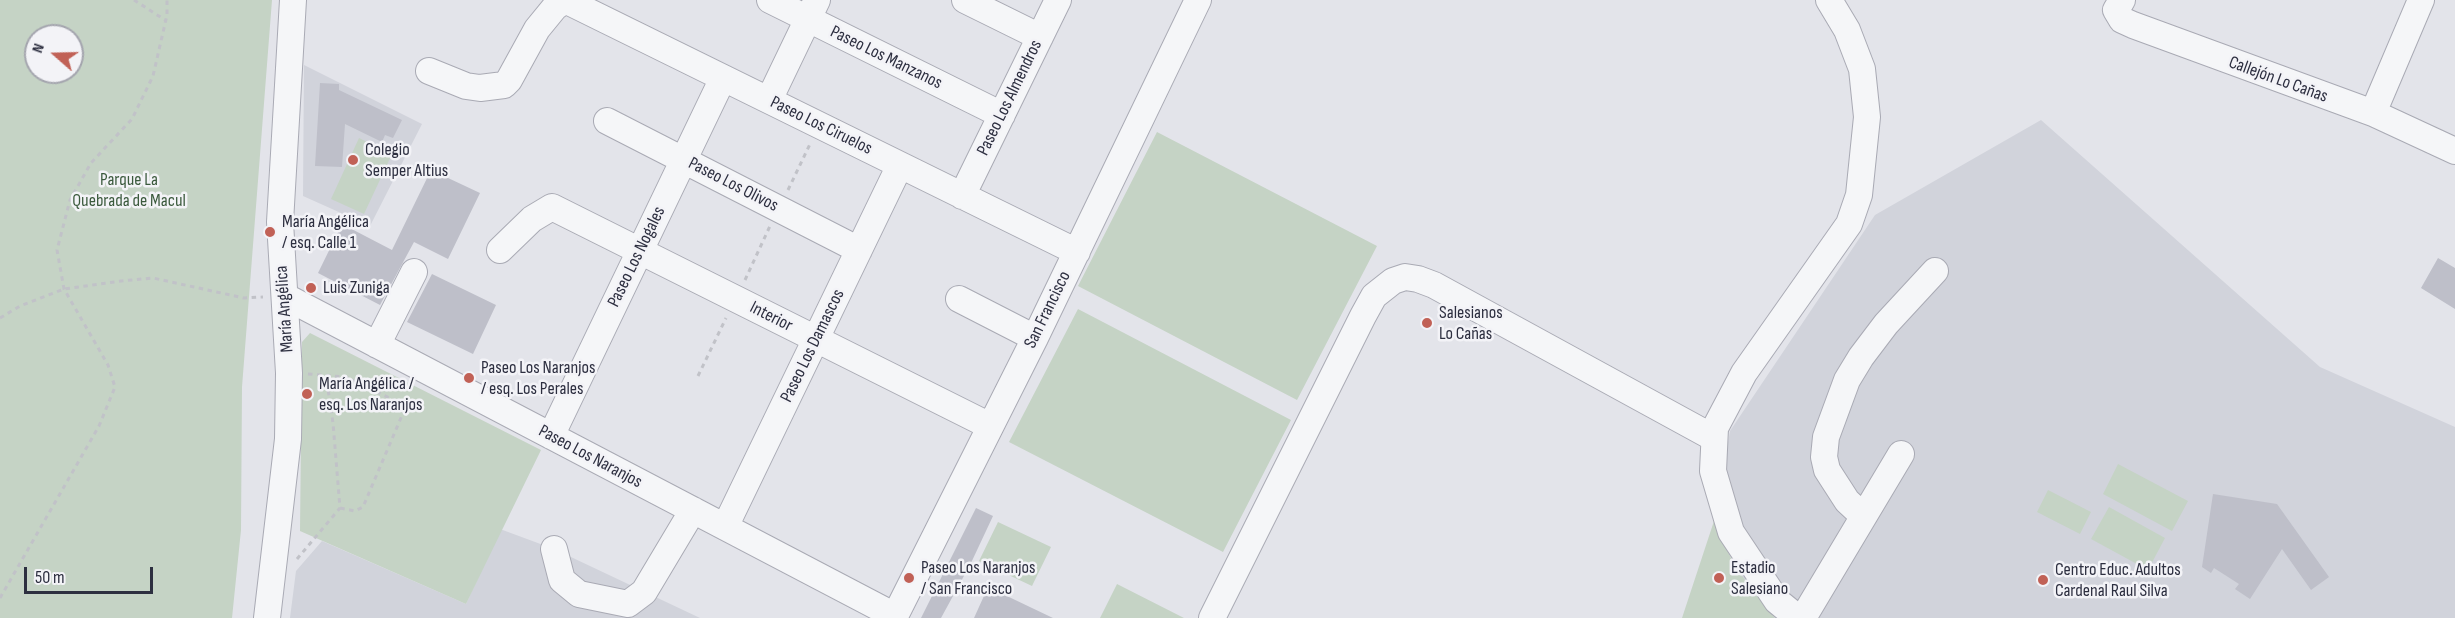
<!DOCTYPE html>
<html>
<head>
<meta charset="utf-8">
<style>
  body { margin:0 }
  #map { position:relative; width:2455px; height:618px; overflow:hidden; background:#e3e4ea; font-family:"Sofia Sans Condensed",sans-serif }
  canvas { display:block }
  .north { position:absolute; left:24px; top:24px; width:60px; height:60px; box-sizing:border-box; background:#f3f3f7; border:2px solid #a4a5ae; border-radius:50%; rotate:290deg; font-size:16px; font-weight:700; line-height:24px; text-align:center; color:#2d2f40 }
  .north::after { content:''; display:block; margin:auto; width:21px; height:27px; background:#c16156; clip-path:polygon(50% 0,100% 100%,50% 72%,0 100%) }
  .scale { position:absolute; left:24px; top:567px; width:129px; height:27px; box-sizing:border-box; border:3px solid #2d2f40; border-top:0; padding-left:8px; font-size:18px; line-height:21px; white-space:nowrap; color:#2d2f40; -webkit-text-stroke:4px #f3f3f7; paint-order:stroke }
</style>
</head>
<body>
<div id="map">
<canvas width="2455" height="618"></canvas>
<div class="north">N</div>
<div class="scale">50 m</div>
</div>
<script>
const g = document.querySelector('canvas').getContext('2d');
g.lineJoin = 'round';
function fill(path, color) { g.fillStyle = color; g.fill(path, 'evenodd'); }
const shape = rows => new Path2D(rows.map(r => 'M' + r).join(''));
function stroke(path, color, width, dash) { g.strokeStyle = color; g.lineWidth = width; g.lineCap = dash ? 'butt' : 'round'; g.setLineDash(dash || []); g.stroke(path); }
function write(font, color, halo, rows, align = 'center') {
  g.font = font + ' "Sofia Sans Condensed",sans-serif'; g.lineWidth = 5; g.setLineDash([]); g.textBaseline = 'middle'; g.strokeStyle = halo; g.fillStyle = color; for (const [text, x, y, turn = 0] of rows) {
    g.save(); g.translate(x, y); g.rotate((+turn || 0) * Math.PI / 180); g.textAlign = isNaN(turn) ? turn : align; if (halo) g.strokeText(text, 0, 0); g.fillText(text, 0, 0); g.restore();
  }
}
fill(shape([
  [304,65,422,124,370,226,303,196],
  [2041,120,2320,367,2455,427,2455,618,1775,618,1763,606,1735,567,1714,521,1730,431,1875,215],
  [500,529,554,549,700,618,290,618,296,571,322,541,466,604]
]), '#d1d3db');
fill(shape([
  [0,0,272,0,242,387,241,530,232,618,0,618],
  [36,36,72,36,72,72,36,72],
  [1157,132,1377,246,1297,400,1078,286],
  [359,138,392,154,364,214,331,199],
  [1078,309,1291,420,1223,552,1009,442],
  [310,333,541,450,466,604,300,531,302,342],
  [2118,464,2188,501,2172,531,2103,494],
  [2048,490,2091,512,2080,534,2037,512],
  [2109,507,2165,538,2148,570,2091,539],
  [1714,521,1735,567,1775,618,1682,618],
  [998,522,1051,547,1032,586,979,561],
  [1117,584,1184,618,1100,618]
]), '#c5d3c5');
fill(shape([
  [320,83,339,84,339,90,402,120,393,138,385,135,382,142,345,124,342,167,315,166],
  [431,170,480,193,448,259,414,242,380,305,318,273,342,224,392,250],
  [2438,258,2455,268,2455,309,2421,288],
  [432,274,496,305,473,354,407,322],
  [2213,494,2277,504,2329,577,2311,590,2282,549,2250,599,2235,589,2239,584,2214,568,2211,573,2202,567],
  [976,508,993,516,971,563,941,618,921,618],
  [988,587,1053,618,974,618]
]), '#bebfc9');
const minor = shape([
  [565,0,1077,252],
  [770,0,1002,115],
  [965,0,1040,37],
  [2122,0,2116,10,2122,20,2133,25,2373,113,2455,151],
  [429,71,466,86,480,88,504,85,509,80,537,29,555,7,565,0],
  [769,100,817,0],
  [2373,113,2421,0],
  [607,121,859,250],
  [962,196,1058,0],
  [500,250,532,219,552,207,990,426],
  [286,297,895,616],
  [959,299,1035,338],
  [377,345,414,272],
  [551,436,723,78],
  [1862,515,1847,501,1827,470,1824,457,1826,437,1847,380,1861,357,1886,324,1935,271],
  [725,527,900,165],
  [554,549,562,580,579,594,628,604,644,592,693,510],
  [267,618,288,439,289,373,280,222,293,0],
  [894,618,1035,338,1198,0],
  [1212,618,1363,316,1374,296,1393,281,1405,277,1418,279,1434,285,1714,438],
  [1798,618,1777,601,1731,532,1713,471,1715,428,1744,373,1849,224,1859,195,1867,117,1862,69,1847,30,1829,0],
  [1803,618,1901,454]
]);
stroke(minor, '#a9aab4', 28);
stroke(shape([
  [134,0,165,20],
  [788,190,811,142],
  [745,280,770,226],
  [0,318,20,306,64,289,121,281,153,278,244,298,263,297],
  [308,374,346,377,406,406,363,507,355,511,340,508],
  [698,376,726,318],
  [297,559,340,508,333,423,326,376],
  [0,598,99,426,115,387,108,365,64,289,57,250,70,200,91,163,132,119,153,76,167,15,167,0]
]), '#c1c2c8', 3, [4.5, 4.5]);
stroke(minor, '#f5f6f8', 26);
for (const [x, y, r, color] of [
  [353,160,6,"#c16156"],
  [270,232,6,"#c16156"],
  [311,288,6,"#c16156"],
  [1427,323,6,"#c16156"],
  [469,378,6,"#c16156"],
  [307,394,6,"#c16156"],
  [909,578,6,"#c16156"],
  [1719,578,6,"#c16156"],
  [2043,580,6,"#c16156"]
]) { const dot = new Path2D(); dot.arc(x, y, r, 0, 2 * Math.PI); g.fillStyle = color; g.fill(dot); stroke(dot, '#f3f3f7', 2); }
write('18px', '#2d2f40', '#f3f3f7', [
  ["Paseo Los Manzanos",886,58,26],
  ["Callejón Lo Cañas",2278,80,20],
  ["Paseo Los Almendros",1010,98,-64],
  ["Paseo Los Ciruelos",821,126,26],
  ["Paseo Los Olivos",733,185,27],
  ["Paseo Los Nogales",637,257,-64],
  ["María Angélica",285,309,-94],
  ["San Francisco",1048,310,-64],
  ["Interior",771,317,27],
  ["Paseo Los Damascos",813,346,-64],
  ["Paseo Los Naranjos",590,457,28]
]);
write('18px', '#2d2f40', '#f3f3f7', [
  ["Colegio",365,150],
  ["Semper Altius",365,171],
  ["María Angélica",282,222],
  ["/ esq. Calle 1",282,243],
  ["Luis Zuniga",323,288],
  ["Salesianos",1439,313],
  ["Lo Cañas",1439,334],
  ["Paseo Los Naranjos",481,368],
  ["/ esq. Los Perales",481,389],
  ["María Angélica /",319,384],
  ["esq. Los Naranjos",319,405],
  ["Paseo Los Naranjos",921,568],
  ["/ San Francisco",921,589],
  ["Estadio",1731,568],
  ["Salesiano",1731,589],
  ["Centro Educ. Adultos",2055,570],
  ["Cardenal Raul Silva",2055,591]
], 'left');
write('18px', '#3b5a3d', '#f3f3f7', [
  ["Parque La",129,180],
  ["Quebrada de Macul",129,201]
]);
</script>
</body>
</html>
